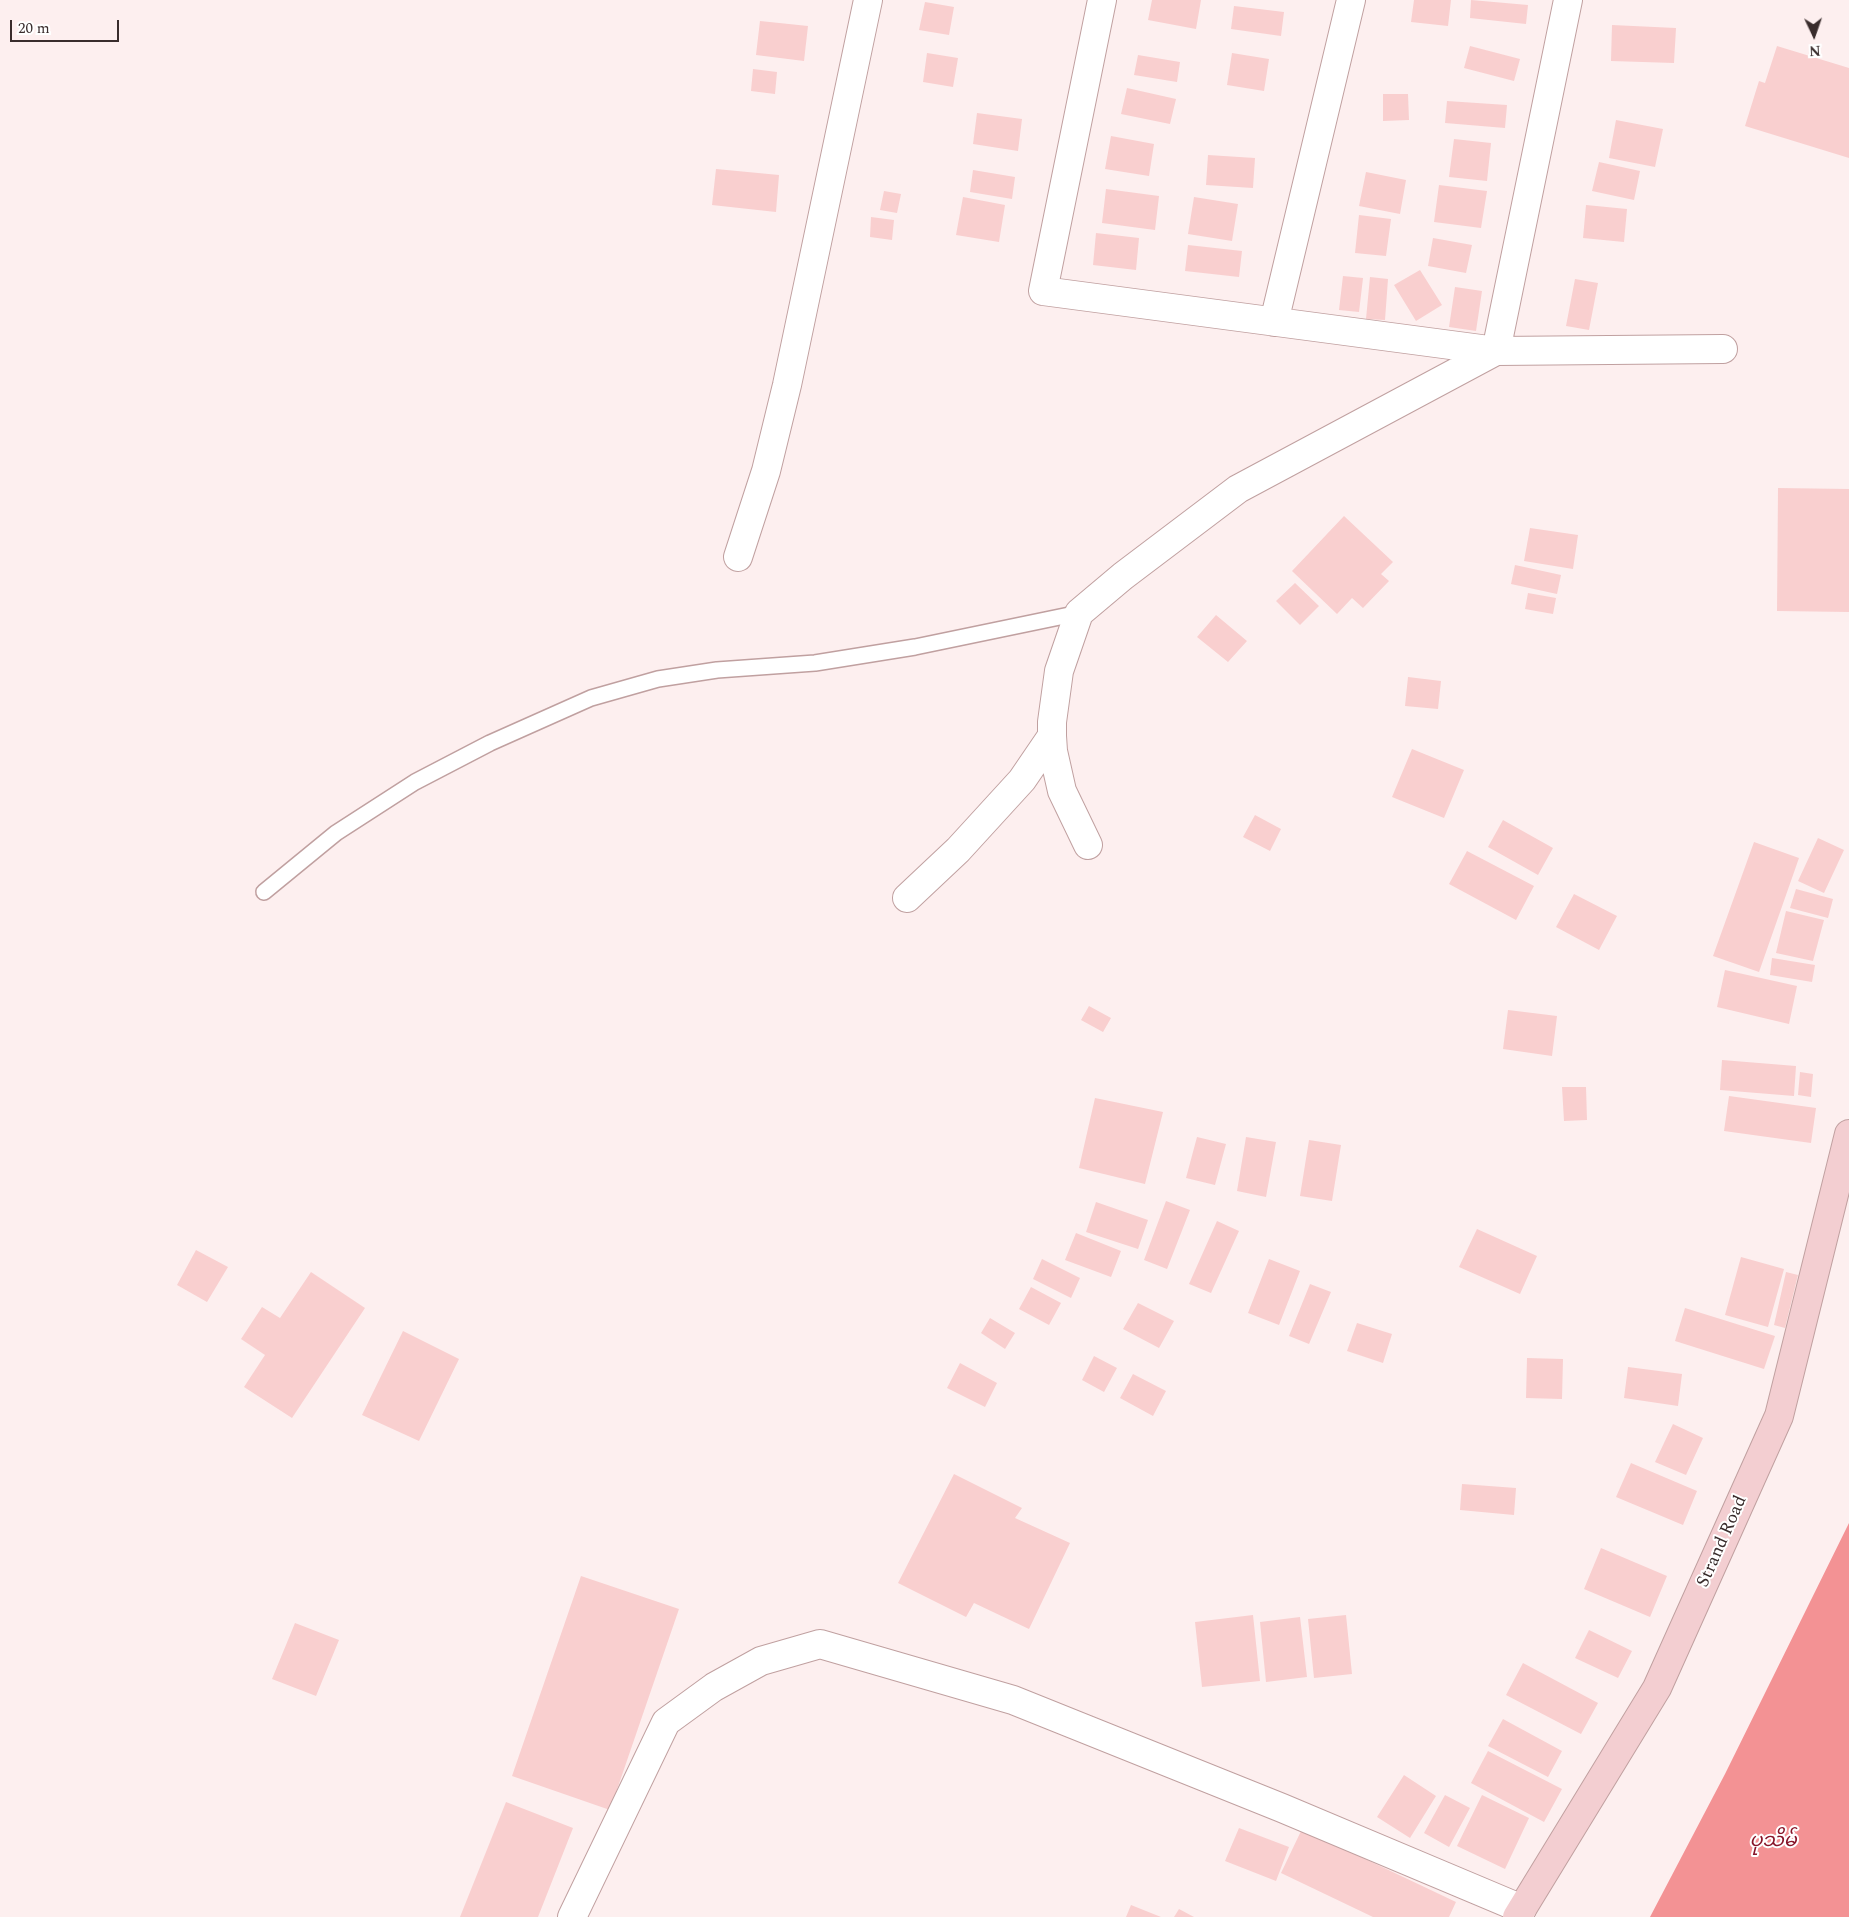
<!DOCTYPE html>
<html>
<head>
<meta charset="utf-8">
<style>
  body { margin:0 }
  #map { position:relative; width:1849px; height:1917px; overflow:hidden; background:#fdefef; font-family:Spectral,serif }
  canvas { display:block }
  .north { position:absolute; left:1789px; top:10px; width:50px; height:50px; -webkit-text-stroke:4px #fff; paint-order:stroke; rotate:177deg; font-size:14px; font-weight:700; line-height:20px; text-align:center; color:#392c2c }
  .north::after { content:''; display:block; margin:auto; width:18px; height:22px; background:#392c2c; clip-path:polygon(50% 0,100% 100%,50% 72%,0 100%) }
  .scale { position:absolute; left:10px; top:20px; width:109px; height:22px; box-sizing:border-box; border:2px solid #392c2c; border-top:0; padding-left:6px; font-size:15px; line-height:18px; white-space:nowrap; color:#392c2c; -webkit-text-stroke:4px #fff; paint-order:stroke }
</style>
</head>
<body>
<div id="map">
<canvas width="1849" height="1917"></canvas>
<div class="north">N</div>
<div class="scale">20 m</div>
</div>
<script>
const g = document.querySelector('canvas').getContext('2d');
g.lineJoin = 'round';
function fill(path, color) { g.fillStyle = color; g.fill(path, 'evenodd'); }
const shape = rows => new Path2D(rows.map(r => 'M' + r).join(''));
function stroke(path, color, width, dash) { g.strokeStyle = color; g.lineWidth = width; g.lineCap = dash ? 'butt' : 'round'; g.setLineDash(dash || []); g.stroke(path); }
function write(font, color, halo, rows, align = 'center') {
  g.font = font + ' Spectral,"Noto Sans Myanmar",serif'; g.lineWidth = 4; g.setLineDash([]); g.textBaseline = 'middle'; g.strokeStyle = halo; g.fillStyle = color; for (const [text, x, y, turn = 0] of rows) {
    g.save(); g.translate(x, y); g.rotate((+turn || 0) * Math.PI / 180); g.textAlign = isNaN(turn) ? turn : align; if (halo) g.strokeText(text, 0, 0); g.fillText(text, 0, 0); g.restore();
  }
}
fill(shape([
  [1849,1523,1849,1917,1650,1917,1725,1774]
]), '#f39294');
fill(shape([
  [1152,0,1201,0,1196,29,1148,20],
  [1414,0,1451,0,1448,26,1411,22],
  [1471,0,1528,5,1526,24,1470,18],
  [925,2,954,7,949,35,919,30],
  [1234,6,1284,12,1281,36,1231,29],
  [760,21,808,26,804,61,756,55],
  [1612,25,1676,28,1674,63,1611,61],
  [1470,46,1520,59,1514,81,1464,68],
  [1777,46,1849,68,1849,158,1745,126,1759,81,1765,83],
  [927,53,958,58,953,87,923,82],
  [1232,53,1269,59,1264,91,1227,85],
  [1138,55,1180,62,1177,82,1134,75],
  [753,69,777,72,775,94,751,91],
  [1127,88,1176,99,1170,124,1121,114],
  [1383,94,1408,94,1409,120,1383,121],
  [1447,101,1507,105,1505,128,1445,123],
  [977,113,1022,119,1018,151,973,144],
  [1616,120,1663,129,1655,167,1609,158],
  [1111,136,1154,144,1149,176,1105,169],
  [1454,139,1491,143,1487,181,1449,177],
  [1208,155,1255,158,1253,188,1206,185],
  [1599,162,1640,171,1634,200,1592,191],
  [716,169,779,175,776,212,712,205],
  [973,170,1015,177,1012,199,970,192],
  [1366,172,1406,180,1400,214,1359,206],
  [1439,185,1487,191,1481,228,1434,222],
  [1106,189,1159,196,1155,230,1102,223],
  [884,191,901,194,897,213,880,210],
  [963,197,1005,205,999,242,956,235],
  [1194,197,1238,204,1232,241,1188,234],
  [1586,205,1627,209,1624,242,1583,238],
  [1359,215,1391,219,1386,256,1355,253],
  [871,217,894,220,892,240,870,237],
  [1096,233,1139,238,1136,270,1093,265],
  [1433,238,1472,245,1466,273,1428,266],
  [1188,245,1242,251,1239,277,1185,271],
  [1420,270,1442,305,1416,321,1394,285],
  [1343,276,1363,278,1359,312,1339,310],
  [1370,277,1388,279,1385,320,1366,319],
  [1575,279,1598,283,1589,330,1566,326],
  [1455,287,1482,291,1476,331,1449,327],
  [1778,488,1849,489,1849,612,1777,611],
  [1344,516,1393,562,1381,574,1389,581,1363,608,1352,598,1337,614,1292,571],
  [1530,528,1578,535,1573,569,1524,561],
  [1515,565,1561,575,1557,594,1511,584],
  [1295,583,1319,606,1300,625,1276,601],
  [1528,593,1556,598,1553,614,1525,609],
  [1216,615,1247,641,1228,662,1197,637],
  [1408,677,1441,681,1438,709,1405,706],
  [1412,749,1464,770,1444,818,1392,797],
  [1255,815,1281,829,1270,851,1243,837],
  [1503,820,1553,848,1538,875,1488,847],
  [1818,838,1844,850,1824,893,1798,881],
  [1754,842,1799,858,1759,972,1713,956],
  [1467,851,1534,886,1516,920,1449,884],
  [1796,889,1833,899,1828,918,1790,908],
  [1574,894,1617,916,1599,950,1556,927],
  [1786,911,1824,920,1813,961,1776,953],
  [1772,958,1815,965,1812,982,1770,975],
  [1725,970,1797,986,1789,1024,1717,1007],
  [1089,1006,1111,1018,1103,1032,1081,1020],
  [1508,1010,1557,1016,1552,1056,1503,1049],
  [1722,1060,1796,1066,1794,1096,1720,1090],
  [1800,1072,1813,1074,1811,1097,1798,1095],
  [1562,1087,1586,1087,1587,1120,1564,1121],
  [1729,1096,1816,1108,1811,1143,1724,1131],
  [1095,1098,1163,1112,1145,1184,1079,1168],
  [1197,1137,1226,1144,1215,1185,1186,1178],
  [1246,1137,1276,1142,1266,1197,1237,1191],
  [1309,1140,1341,1145,1332,1201,1300,1196],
  [1166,1201,1190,1210,1167,1269,1144,1260],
  [1096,1202,1148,1220,1138,1249,1086,1232],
  [1217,1221,1239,1231,1211,1293,1189,1284],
  [1477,1229,1537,1256,1520,1294,1459,1267],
  [1076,1233,1121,1251,1111,1277,1065,1260],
  [196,1250,228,1267,207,1302,177,1285],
  [1741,1257,1784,1269,1768,1327,1725,1315],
  [1042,1259,1080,1278,1071,1298,1033,1279],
  [1269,1259,1300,1271,1279,1325,1248,1313],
  [311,1272,365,1308,292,1418,244,1387,265,1355,241,1339,262,1307,280,1318],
  [1786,1272,1798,1275,1785,1328,1774,1325],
  [1310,1284,1331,1292,1309,1344,1289,1336],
  [1031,1287,1061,1303,1049,1325,1019,1309],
  [1138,1303,1174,1321,1159,1348,1123,1329],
  [1685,1308,1775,1336,1764,1369,1675,1341],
  [990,1318,1015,1333,1005,1349,981,1333],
  [1357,1323,1392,1334,1383,1363,1347,1351],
  [403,1331,459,1359,419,1441,362,1415],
  [1094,1356,1117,1368,1104,1392,1082,1380],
  [1527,1358,1563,1359,1562,1399,1526,1398],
  [960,1363,997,1383,985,1407,947,1388],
  [1628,1367,1682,1374,1678,1406,1624,1398],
  [1133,1374,1166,1391,1153,1416,1120,1398],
  [1673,1424,1703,1438,1686,1475,1655,1462],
  [1631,1463,1697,1491,1683,1525,1616,1497],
  [954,1474,1022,1508,1015,1518,1070,1543,1029,1629,974,1603,966,1617,898,1583],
  [1462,1484,1516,1488,1514,1515,1460,1510],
  [1601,1548,1667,1576,1650,1617,1584,1589],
  [581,1576,679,1609,610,1810,512,1776],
  [1253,1615,1260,1681,1202,1687,1195,1622],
  [1346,1615,1352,1674,1314,1678,1308,1619],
  [1300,1617,1307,1677,1266,1682,1260,1622],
  [295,1623,339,1640,316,1696,272,1679],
  [1589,1630,1632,1651,1618,1678,1575,1658],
  [1523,1663,1598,1703,1581,1734,1506,1695],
  [1503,1719,1562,1751,1548,1777,1488,1746],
  [1488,1751,1562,1789,1544,1822,1471,1783],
  [1404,1775,1436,1796,1410,1838,1377,1817],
  [1445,1795,1470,1808,1449,1847,1424,1833],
  [1482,1795,1529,1818,1505,1869,1457,1846],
  [506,1802,573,1828,538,1917,460,1917],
  [1239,1828,1289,1847,1276,1881,1225,1861],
  [1302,1829,1456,1902,1449,1917,1373,1917,1281,1873],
  [1131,1905,1161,1917,1126,1917],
  [1179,1909,1194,1917,1174,1917]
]), '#f9cfcf');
const service = shape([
  [264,892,336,833,415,782,490,743,591,698,658,679,717,670,815,663,915,647,1079,613]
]);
const minor = shape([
  [1102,0,1043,291,1496,351,1723,349],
  [1274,322,1351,0],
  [738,557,766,471,787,385,868,0],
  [1088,845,1062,791,1053,751,1052,736,1052,722,1059,671,1079,613,1123,576,1238,489,1496,351,1568,0],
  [907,898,958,850,1022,780,1052,736],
  [572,1917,666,1722,714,1687,761,1661,820,1644,1013,1700,1282,1808,1522,1909]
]);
const secondary = shape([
  [1517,1917,1657,1688,1779,1416,1849,1134]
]);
stroke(service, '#c0a0a0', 18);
stroke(minor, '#c0a0a0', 30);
stroke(secondary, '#c0a0a0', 30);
stroke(service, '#fff', 15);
stroke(minor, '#fff', 28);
stroke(secondary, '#f3ced1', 28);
write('18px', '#392c2c', '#fff', [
  ["Strand Road",1723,1542,-66]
]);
write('italic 19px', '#871529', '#fff', [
  ["ပုသိမ်",1773,1842]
]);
</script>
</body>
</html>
